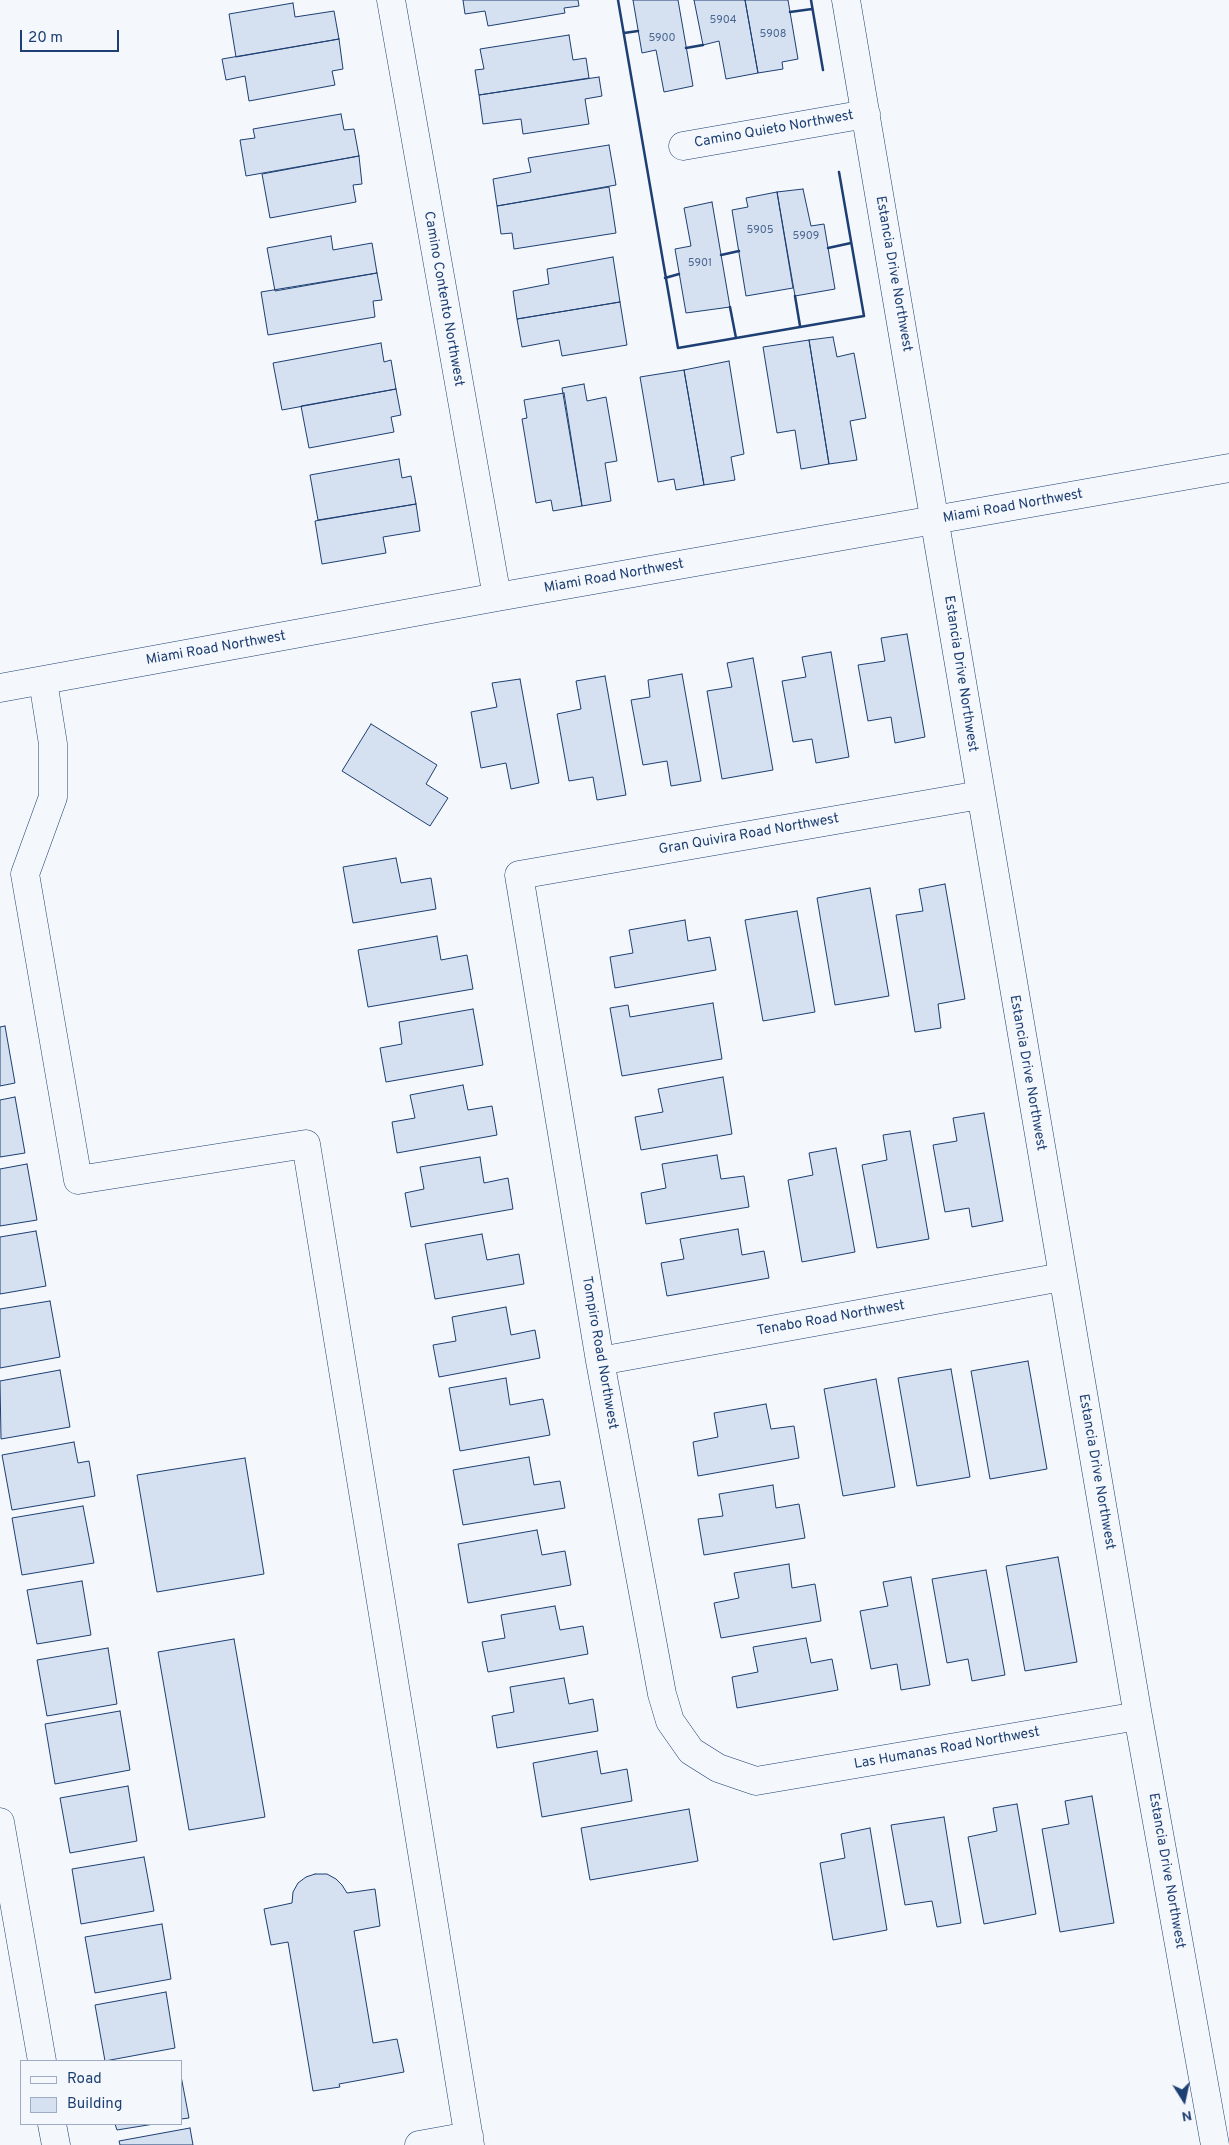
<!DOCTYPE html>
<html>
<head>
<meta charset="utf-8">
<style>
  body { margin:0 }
  #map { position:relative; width:1229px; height:2145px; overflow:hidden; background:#f4f7fb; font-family:Overpass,sans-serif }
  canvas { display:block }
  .legend { position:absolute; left:20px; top:2060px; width:162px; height:65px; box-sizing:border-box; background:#f4f7fb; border:1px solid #9eadc5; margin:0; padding:6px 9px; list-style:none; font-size:15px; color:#1d3f73 }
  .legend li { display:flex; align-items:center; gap:10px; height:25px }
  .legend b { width:25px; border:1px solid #9eadc5 }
  .north { position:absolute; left:1159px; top:2075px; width:50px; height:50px; -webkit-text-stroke:4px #f4f7fb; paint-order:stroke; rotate:170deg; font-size:14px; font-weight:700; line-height:20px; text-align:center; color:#1d3f73 }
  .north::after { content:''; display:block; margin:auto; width:18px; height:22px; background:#1d3f73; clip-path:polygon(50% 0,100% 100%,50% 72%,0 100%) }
  .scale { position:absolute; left:20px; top:30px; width:99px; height:22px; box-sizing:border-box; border:2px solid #1d3f73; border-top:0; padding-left:6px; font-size:15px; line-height:18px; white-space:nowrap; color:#1d3f73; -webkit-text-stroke:4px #f4f7fb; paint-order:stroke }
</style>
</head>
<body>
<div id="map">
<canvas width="1229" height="2145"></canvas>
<ul class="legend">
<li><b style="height:6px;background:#f4f7fb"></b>Road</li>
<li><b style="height:14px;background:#d5e0f0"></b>Building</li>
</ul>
<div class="north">N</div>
<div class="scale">20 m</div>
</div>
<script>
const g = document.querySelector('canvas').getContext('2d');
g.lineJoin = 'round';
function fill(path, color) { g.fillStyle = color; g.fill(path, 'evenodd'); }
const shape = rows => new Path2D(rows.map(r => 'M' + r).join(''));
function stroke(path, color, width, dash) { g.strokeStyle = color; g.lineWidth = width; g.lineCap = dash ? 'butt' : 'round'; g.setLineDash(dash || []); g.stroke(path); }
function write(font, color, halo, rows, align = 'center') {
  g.font = font + ' Overpass,sans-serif'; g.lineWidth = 4; g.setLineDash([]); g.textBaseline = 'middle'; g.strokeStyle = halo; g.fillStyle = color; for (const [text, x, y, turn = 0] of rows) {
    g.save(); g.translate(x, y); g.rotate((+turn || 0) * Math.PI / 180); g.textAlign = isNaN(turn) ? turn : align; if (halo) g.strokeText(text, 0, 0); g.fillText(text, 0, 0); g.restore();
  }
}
const building = shape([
  [463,0,578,0,579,6,564,8,565,13,488,26,485,11,465,14,463,0],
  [633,0,678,0,693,86,664,92,656,50,642,53,633,0],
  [694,0,745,0,758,73,726,79,719,41,703,45,694,0],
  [745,0,788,0,798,59,782,62,783,69,758,73,745,0],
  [293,3,295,17,334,11,339,39,236,57,229,14,293,3],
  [569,35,573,60,586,58,589,78,479,95,475,70,484,69,480,49,569,35],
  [339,39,343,69,332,71,335,85,249,101,245,76,226,80,222,59,339,39],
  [599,77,602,96,585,99,589,124,523,134,521,119,483,124,479,95,599,77],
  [341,114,344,130,354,129,359,156,246,176,240,140,255,138,253,129,341,114],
  [609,145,616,185,497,206,493,179,531,172,528,158,609,145],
  [359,156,362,184,353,185,356,202,270,218,262,174,359,156],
  [609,187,616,233,514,249,512,233,501,234,497,206,609,187],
  [803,189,811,226,824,224,835,289,795,296,777,192,803,189],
  [777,192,793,288,746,296,732,210,748,207,746,198,777,192],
  [712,202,730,307,686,313,675,249,691,246,684,208,712,202],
  [331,236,333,250,372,243,377,273,275,291,267,248,331,236],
  [613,257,620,302,517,319,513,291,549,284,547,269,613,257],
  [377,273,382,300,373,301,375,317,268,335,261,292,377,273],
  [620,302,627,345,562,356,559,340,522,347,517,319,620,302],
  [833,337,837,357,854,353,866,418,850,421,857,460,829,464,809,340,833,337],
  [809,340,829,464,801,469,795,430,777,433,763,347,809,340],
  [381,343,384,362,391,360,396,389,282,410,273,363,381,343],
  [729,361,744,454,731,457,735,480,704,485,684,370,729,361],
  [684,370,704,485,676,490,674,479,658,482,640,377,684,370],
  [584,384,587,401,606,397,617,461,605,463,611,501,582,506,562,388,584,384],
  [396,389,401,415,391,417,394,432,309,448,301,406,396,389],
  [564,393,582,506,553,511,551,500,536,503,522,419,527,418,524,400,564,393],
  [399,459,402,478,411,476,416,504,318,520,310,475,399,459],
  [416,504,420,531,383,537,386,553,322,564,315,521,416,504],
  [907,634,925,737,895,743,891,717,868,721,858,665,885,661,881,638,907,634],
  [831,652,849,757,816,763,812,739,793,742,782,681,806,677,802,657,831,652],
  [753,658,773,770,722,779,707,691,732,687,727,663,753,658],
  [682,674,701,781,671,786,667,761,643,765,631,700,650,697,648,680,682,674],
  [605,676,626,795,597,800,593,777,569,781,557,714,581,709,576,681,605,676],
  [520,679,539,783,511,789,506,763,481,768,471,712,497,707,492,683,520,679],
  [371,724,437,765,426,784,448,798,430,826,342,771,371,724],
  [396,858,401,883,431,878,436,909,353,923,343,867,396,858],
  [945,884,965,999,938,1004,941,1028,915,1032,896,915,923,911,919,889,945,884],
  [870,888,889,996,835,1005,817,898,870,888],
  [797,911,815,1012,763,1021,745,920,797,911],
  [685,920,688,941,710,937,716,970,615,988,610,957,633,953,629,930,685,920],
  [437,936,441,960,467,955,473,989,368,1007,358,950,437,936],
  [713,1003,722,1059,622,1076,610,1008,628,1005,630,1017,713,1003],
  [473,1009,483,1065,386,1082,380,1048,402,1044,399,1022,473,1009],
  [5,1026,15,1083,0,1086,0,1027,5,1026],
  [723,1077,732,1134,641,1150,635,1117,663,1112,658,1089,723,1077],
  [463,1085,468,1110,492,1106,497,1135,397,1153,392,1122,415,1118,410,1095,463,1085],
  [15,1097,25,1153,0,1157,0,1100,15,1097],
  [984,1113,1003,1221,972,1227,969,1208,945,1212,933,1145,957,1141,953,1118,984,1113],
  [910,1131,929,1239,877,1248,862,1165,887,1160,883,1135,910,1131],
  [836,1148,855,1252,802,1262,788,1180,813,1175,809,1153,836,1148],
  [717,1155,721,1179,744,1176,749,1207,646,1224,641,1193,666,1188,662,1164,717,1155],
  [480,1157,484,1183,508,1178,513,1209,411,1227,405,1193,424,1189,420,1167,480,1157],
  [27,1164,37,1220,0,1226,0,1169,27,1164],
  [738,1229,742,1255,764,1251,769,1278,667,1296,661,1263,684,1259,680,1239,738,1229],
  [36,1231,46,1286,0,1294,0,1237,36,1231],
  [482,1234,487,1260,519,1254,524,1284,435,1299,425,1244,482,1234],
  [50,1301,60,1357,0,1368,0,1309,50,1301],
  [506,1307,511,1335,535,1330,540,1358,439,1377,433,1345,456,1341,452,1317,506,1307],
  [1028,1361,1047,1469,990,1479,971,1371,1028,1361],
  [951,1369,970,1477,917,1486,898,1378,951,1369],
  [60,1370,70,1427,1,1439,0,1381,60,1370],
  [506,1378,510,1405,543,1399,550,1435,460,1451,449,1388,506,1378],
  [876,1379,895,1487,843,1496,824,1389,876,1379],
  [766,1404,771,1429,794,1426,799,1458,698,1476,693,1442,718,1437,714,1413,766,1404],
  [74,1442,78,1463,89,1461,95,1496,12,1510,2,1455,74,1442],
  [529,1457,534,1485,560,1481,565,1508,463,1525,453,1470,529,1457],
  [245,1458,264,1574,157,1592,137,1475,245,1458],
  [773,1485,776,1508,799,1504,805,1538,704,1555,698,1519,723,1516,719,1494,773,1485],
  [83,1506,94,1563,22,1575,12,1518,83,1506],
  [537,1530,542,1555,565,1551,571,1585,468,1603,458,1544,537,1530],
  [1058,1557,1077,1662,1025,1671,1006,1566,1058,1557],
  [789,1564,792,1588,815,1584,821,1621,721,1638,714,1603,739,1598,734,1573,789,1564],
  [986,1570,1005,1675,972,1681,968,1659,947,1663,932,1579,986,1570],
  [911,1577,930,1685,901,1690,897,1664,871,1669,860,1611,888,1606,883,1582,911,1577],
  [82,1581,91,1635,37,1644,27,1590,82,1581],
  [555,1606,560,1630,583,1626,588,1654,488,1672,482,1642,505,1638,501,1615,555,1606],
  [806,1638,811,1663,832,1659,838,1690,737,1708,732,1677,758,1672,753,1647,806,1638],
  [234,1639,265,1817,189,1830,158,1652,234,1639],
  [108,1648,117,1704,47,1716,37,1660,108,1648],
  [564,1678,569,1704,593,1699,598,1731,497,1748,492,1716,514,1712,510,1687,564,1678],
  [120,1711,130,1770,55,1784,45,1724,120,1711],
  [597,1751,601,1774,627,1769,632,1801,542,1817,533,1763,597,1751],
  [128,1786,137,1841,70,1853,60,1798,128,1786],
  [1092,1796,1114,1923,1060,1932,1042,1829,1069,1824,1065,1801,1092,1796],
  [1017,1804,1036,1914,984,1924,968,1837,997,1831,993,1808,1017,1804],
  [689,1809,698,1861,590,1880,581,1828,689,1809],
  [944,1817,961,1923,937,1927,932,1901,905,1905,891,1825,944,1817],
  [870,1828,887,1930,833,1940,820,1863,845,1858,841,1834,870,1828],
  [144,1857,154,1911,81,1924,72,1869,144,1857],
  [315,1874,327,1874,336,1879,342,1885,347,1893,375,1889,380,1926,354,1931,373,2043,397,2039,404,2072,339,2084,340,2087,313,2091,288,1942,271,1945,264,1909,292,1903,293,1892,298,1883,306,1877,315,1874],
  [162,1924,171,1979,95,1993,85,1937,162,1924],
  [166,1992,175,2048,105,2061,95,2005,166,1992],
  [181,2076,189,2118,181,2119,181,2076],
  [115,2124,154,2124,117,2130,115,2124],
  [190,2128,193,2145,120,2145,119,2141,190,2128]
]);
fill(building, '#d5e0f0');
stroke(building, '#1d3f73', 1);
const minor = shape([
  [391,0,497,597],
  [846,0,1138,1716,1215,2145],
  [683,146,866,114],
  [43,681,53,744,53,797,25,874,78,1180,306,1144,470,2145],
  [0,688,497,597,1229,468],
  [980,795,519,875,600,1361,662,1694,670,1721,691,1751,718,1768,756,1781,1138,1716],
  [600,1361,1062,1277],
  [0,1822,42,2061],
  [52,2124,56,2145],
  [419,2145,469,2136]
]);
stroke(minor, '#1d3f73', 29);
stroke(minor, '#f4f7fb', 28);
stroke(shape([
  [618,0,678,348,864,316,839,172],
  [811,0,823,70],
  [790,12,812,9],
  [624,33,638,31],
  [686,48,703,45],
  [828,248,851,243],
  [721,255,739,251],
  [665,278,679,274],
  [795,296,800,326],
  [730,307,736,338]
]), '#1d3f73', 2.5);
write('11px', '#4b6792', null, [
  ["5904",723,21],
  ["5908",773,35],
  ["5900",662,39],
  ["5905",760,231],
  ["5909",806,237],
  ["5901",700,264]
]);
write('14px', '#1d3f73', '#f4f7fb', [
  ["Camino Quieto Northwest",774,130,-10],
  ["Estancia Drive Northwest",893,274,80],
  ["Camino Contento Northwest",443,299,80],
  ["Miami Road Northwest",1013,507,-10],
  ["Miami Road Northwest",614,577,-10],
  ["Miami Road Northwest",216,649,-10],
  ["Estancia Drive Northwest",960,674,81],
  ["Gran Quivira Road Northwest",749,835,-10],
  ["Estancia Drive Northwest",1027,1073,80],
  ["Tenabo Road Northwest",831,1319,-10],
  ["Tompiro Road Northwest",599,1353,80],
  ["Estancia Drive Northwest",1096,1472,80],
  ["Las Humanas Road Northwest",947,1749,-10],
  ["Estancia Drive Northwest",1166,1871,80]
]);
</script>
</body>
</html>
